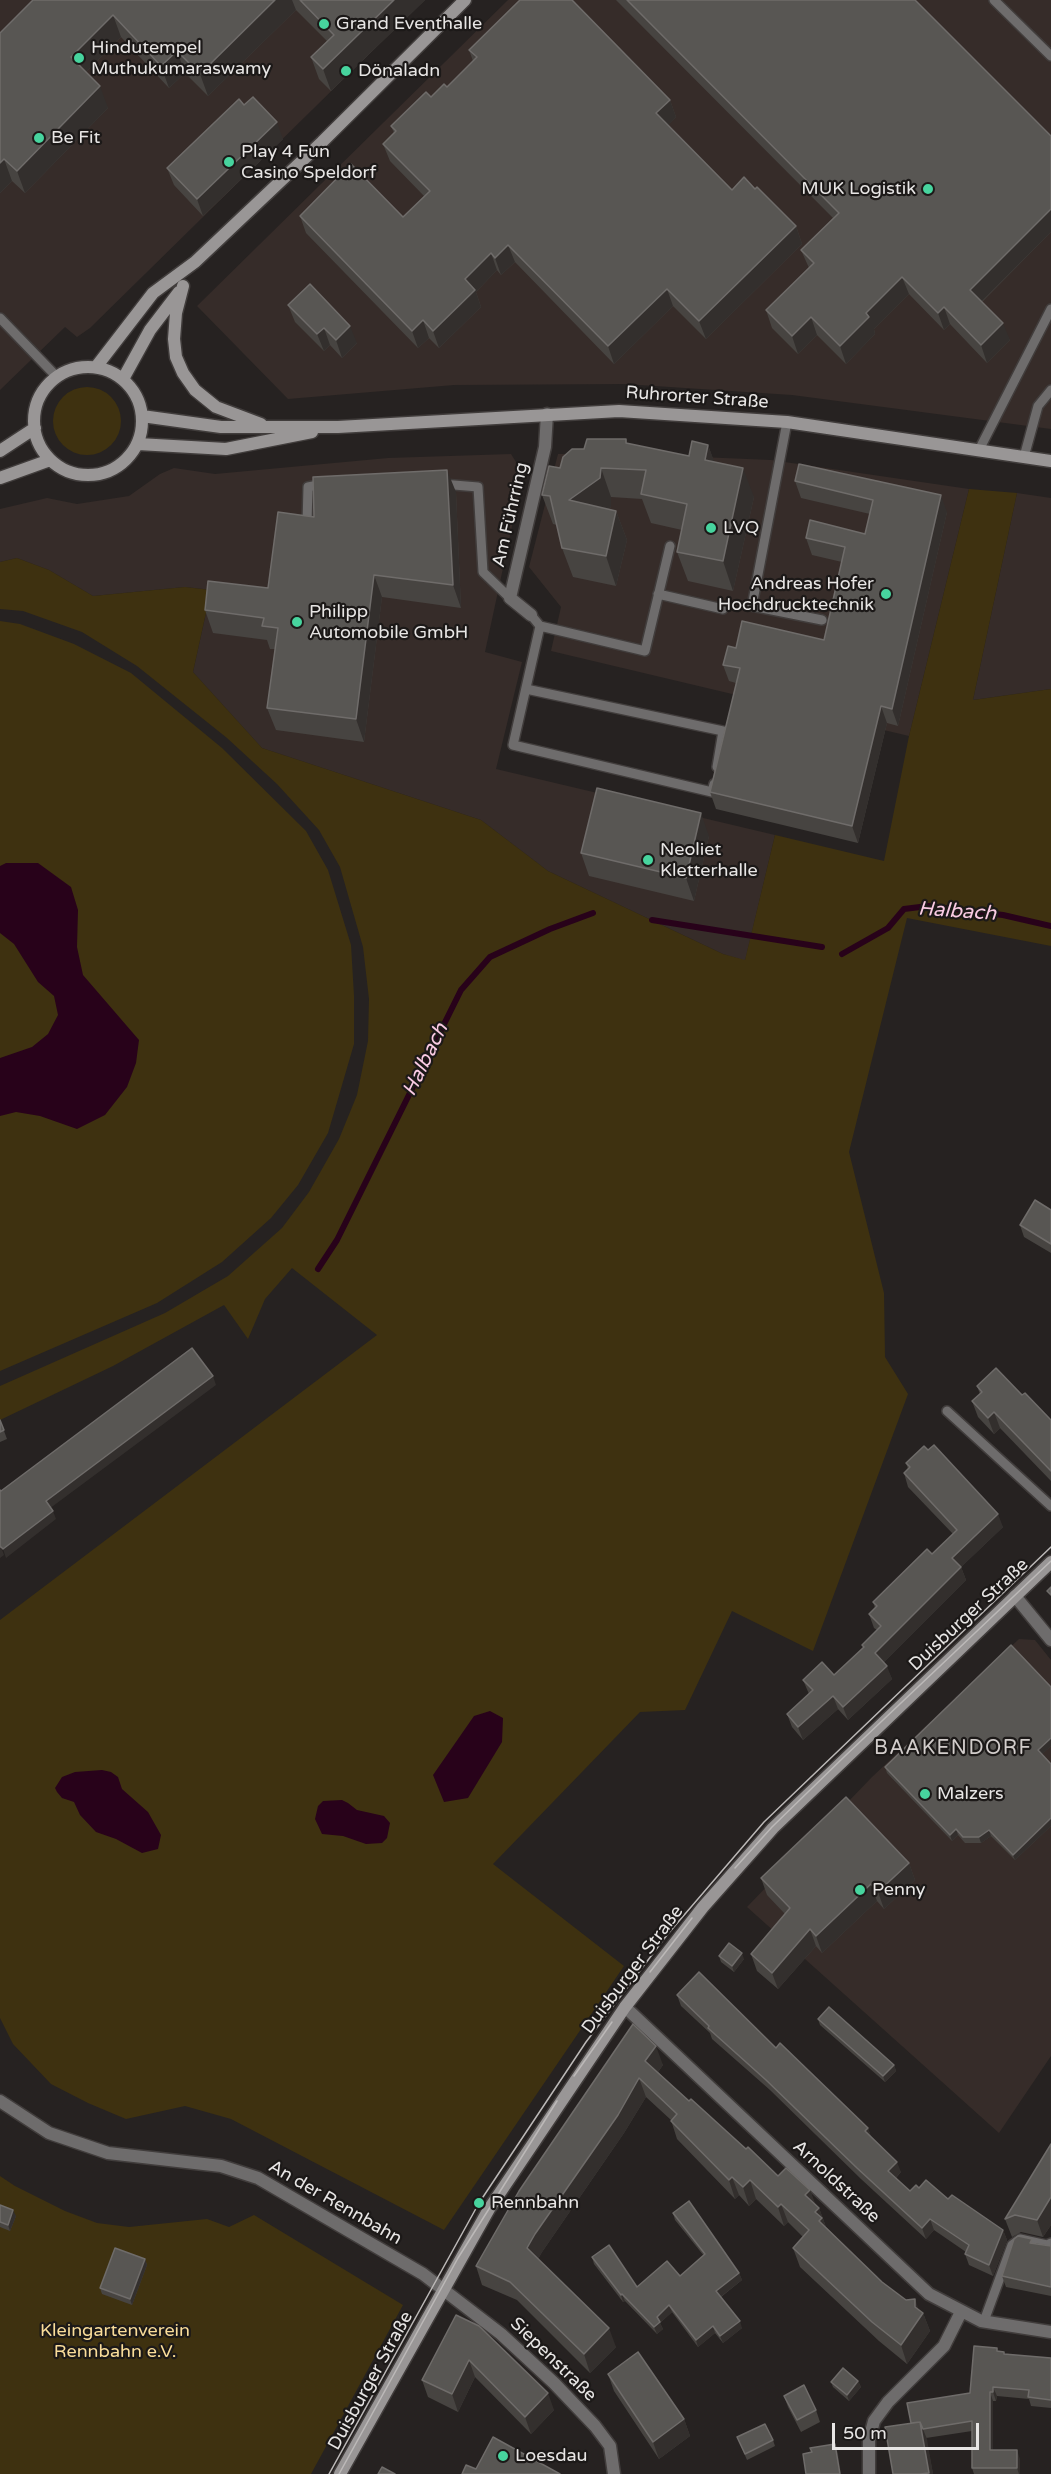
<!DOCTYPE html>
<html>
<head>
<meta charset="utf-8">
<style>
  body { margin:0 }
  #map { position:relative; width:1051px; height:2474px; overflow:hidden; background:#262221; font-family:"Varela Round",sans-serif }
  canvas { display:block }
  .scale { position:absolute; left:832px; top:2423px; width:147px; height:27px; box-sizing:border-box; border:3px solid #e8e6e5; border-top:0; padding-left:8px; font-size:18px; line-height:21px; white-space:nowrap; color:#e8e6e5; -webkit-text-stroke:4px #1c1918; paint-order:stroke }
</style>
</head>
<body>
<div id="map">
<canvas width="1051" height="2474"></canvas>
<div class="scale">50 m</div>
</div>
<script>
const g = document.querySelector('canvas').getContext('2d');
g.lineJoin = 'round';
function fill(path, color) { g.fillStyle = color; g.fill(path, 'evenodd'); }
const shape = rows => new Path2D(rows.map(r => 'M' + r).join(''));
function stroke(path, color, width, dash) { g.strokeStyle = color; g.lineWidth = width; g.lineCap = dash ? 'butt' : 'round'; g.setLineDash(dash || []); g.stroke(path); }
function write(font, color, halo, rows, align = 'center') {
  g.font = font + ' "Varela Round",sans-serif'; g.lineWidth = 4.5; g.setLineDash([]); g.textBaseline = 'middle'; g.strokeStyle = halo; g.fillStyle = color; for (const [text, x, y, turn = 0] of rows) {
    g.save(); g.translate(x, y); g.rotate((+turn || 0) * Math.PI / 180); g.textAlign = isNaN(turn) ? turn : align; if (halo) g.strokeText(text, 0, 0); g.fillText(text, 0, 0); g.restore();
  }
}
fill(shape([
  [0,0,424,0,90,328,77,337,65,327,0,390],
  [508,0,1051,0,1051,429,792,395,624,384,454,385,288,399,197,306],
  [511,454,521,470,520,489,485,652,522,662,496,769,775,835,745,961,723,954,548,871,481,820,262,748,193,672,211,590,185,587,93,596,49,570,17,558,0,562,0,509,47,498,77,504,129,496,160,474,174,468,215,474,388,458],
  [558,454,630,454,771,460,969,489,909,736,551,651,561,607,529,567],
  [1017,493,1051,498,1051,689,973,700],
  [1019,1639,1035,1640,1051,1660,1051,2056,999,2133,747,1907,872,1777]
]), '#362c29');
fill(shape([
  '53 421a34 34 0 1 1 68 0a34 34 0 1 1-68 0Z',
  [969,489,1017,493,973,700,1051,689,1051,946,907,918,849,1152,884,1293,885,1357,908,1394,813,1651,732,1611,685,1710,640,1712,493,1864,624,1966,444,2230,231,2119,185,2106,126,2119,88,2103,51,2084,13,2044,0,2018,0,1620,377,1335,292,1268,265,1299,248,1339,224,1305,113,1366,0,1420,0,1386,165,1313,228,1276,282,1228,309,1192,339,1139,357,1095,368,1041,369,999,363,947,340,867,319,830,277,784,227,738,137,666,82,632,23,611,0,609,0,562,17,558,49,570,93,596,185,587,211,590,193,672,262,748,481,820,548,871,723,954,745,960,775,835,884,861,909,736],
  [0,621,20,624,74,644,131,673,222,748,306,831,328,870,351,945,354,996,354,1044,328,1133,298,1185,271,1218,222,1262,157,1303,0,1371],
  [0,2176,15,2186,65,2211,97,2223,129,2227,207,2219,229,2227,254,2215,403,2305,311,2474,0,2474]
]), '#3e3110');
fill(shape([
  [6,863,38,863,71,887,78,910,77,947,83,975,139,1040,136,1063,127,1087,105,1115,77,1129,40,1116,16,1112,0,1116,0,1058,32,1047,48,1034,58,1015,54,996,38,982,14,944,0,933,0,866],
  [490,1711,503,1718,502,1742,468,1798,444,1802,433,1775,474,1716],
  [102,1770,111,1772,118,1777,122,1789,148,1812,161,1835,158,1849,142,1853,116,1839,96,1832,80,1815,74,1802,62,1798,57,1792,55,1788,62,1777,75,1772],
  [342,1800,348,1803,357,1810,384,1816,390,1823,387,1838,382,1843,366,1844,343,1836,322,1834,315,1819,318,1806,323,1801]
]), '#28021a');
stroke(shape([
  [652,920,822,947],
  [842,954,888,928,904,909,928,906,1003,915,1051,926],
  [318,1269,337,1240,461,990,490,957,550,929,593,913]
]), '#28021a', 6);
const lane = shape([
  [994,0,1051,56],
  [0,318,57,377],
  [787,422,752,606,822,620],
  [979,450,1051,309],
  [1024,457,1038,406,1051,390],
  [442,484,478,487,483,572,510,598],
  [307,523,308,487,323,484],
  [658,594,723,609],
  [531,615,540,626,513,745,712,792,714,784],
  [540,626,645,651,670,546],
  [526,689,723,731,717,767],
  [947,1411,1051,1506],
  [984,2321,1012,2245,1020,2239,1047,2245,1051,2243]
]);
const street = shape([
  [531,615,510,598,545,447,547,414],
  [1015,1596,1051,1640],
  [625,2007,929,2294,981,2321,1051,2332],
  [0,2101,49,2133,108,2153,221,2166,258,2178,423,2274,501,2334,554,2383,595,2426,610,2446,614,2474],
  [869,2474,869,2440,874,2421,888,2402,944,2346,961,2312]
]);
const secondary = shape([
  [183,286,176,313,174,339,176,357,183,373,195,390,216,407,261,424],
  [96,367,153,293,195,262,322,142,465,0],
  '34 421a54 54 0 1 1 108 0a54 54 0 1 1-108 0Z',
  [123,379,150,330,179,292],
  [142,416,221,427,338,427,619,411,787,422,1051,461],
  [138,444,226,449,312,432],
  [0,451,35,428],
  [0,478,50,460],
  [340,2474,489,2209,625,2007,703,1907,773,1828,1051,1562]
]);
stroke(lane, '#413d3c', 12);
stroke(street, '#413d3c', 15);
stroke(secondary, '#413d3c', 15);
stroke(lane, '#6e6c6c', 9);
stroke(street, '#6e6c6c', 12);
stroke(secondary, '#999696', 12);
stroke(shape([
  [735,1868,772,1827,845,1756,1051,1561],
  [650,1972,692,1918],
  [574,2076,612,2022],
  [329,2474,479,2203,586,2042,667,1935,764,1822,1051,1547],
  [339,2474,458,2258,557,2101]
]), '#bcb9b8', 1.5);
fill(shape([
  [33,0,425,0,331,91,319,79,311,57,327,41,296,10,208,96,185,73,169,88,121,37,86,72,108,108,25,193,12,181,0,193,0,33],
  [616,0,915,0,1051,136,1051,232,982,302,1010,340,987,363,950,324,944,330,909,294,874,329,875,334,846,364,817,335,798,354,772,328,766,310,809,268,801,250,833,218],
  [469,50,670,100,676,117,668,125,732,190,755,189,796,226,802,244,706,339,673,306,614,364,515,262,501,275,497,270,476,292,481,307,439,348,429,338,418,348,306,233,300,216,403,217,424,196,390,161,383,144,394,133,391,126,431,97,447,87,473,61],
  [244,105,283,139,203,216,174,185,167,168],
  [288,305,357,343,342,358,330,345,324,351,295,322],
  [626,439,627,443,689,456,708,445,714,462,754,497,733,591,688,581,677,552,682,530,651,523,642,499,611,497,611,507,608,509,616,511,627,540,616,586,573,577,562,548,557,525,553,524,542,495,560,468,584,449],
  [795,481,947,512,898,726,887,723,858,843,716,809,710,792,736,683,729,681,723,665,736,648,824,640,842,562,812,555,806,538,865,534,870,514,801,498],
  [456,492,461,608,382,597,364,742,276,730,267,708,275,649,270,649,267,640,213,633,205,610,268,588,314,517],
  [709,836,694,901,589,876,581,853],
  [1051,1210,1051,1253,1024,1237,1020,1225],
  [977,1386,1022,1395,1051,1420,1051,1481,1000,1428,994,1434,978,1417,972,1401,980,1394],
  [0,1420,7,1439,0,1442],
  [906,1463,1003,1527,961,1567,966,1580,884,1662,892,1679,848,1720,838,1709,803,1740,792,1727,787,1714,809,1694,803,1680,834,1675,863,1648,862,1645,877,1630,874,1628,869,1614,875,1608,873,1602,932,1554,953,1534,908,1487,904,1473,908,1469],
  [1051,1687,1051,1746,1042,1754,1051,1764,1051,1826,1015,1860,991,1836,981,1843,965,1843,958,1835,952,1841,887,1773,885,1767],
  [909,1863,915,1880,884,1909,877,1901,822,1953,816,1946,778,1989,757,1971,751,1954,785,1914,767,1895,761,1878],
  [719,1956,744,1959,734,1972,721,1962],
  [677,1995,776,2048,868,2128,871,2137,901,2172,896,2178,910,2191,919,2188,948,2199,1003,2230,1007,2240,993,2276,969,2265,965,2254,966,2252,934,2230,926,2239,861,2179,770,2090,712,2039,710,2033,681,2006],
  [818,2019,894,2065,896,2071,885,2082,820,2025],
  [633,2024,663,2065,658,2072,689,2101,778,2176,810,2190,815,2205,819,2208,826,2227,882,2282,923,2313,930,2331,907,2364,879,2341,800,2267,793,2248,803,2237,788,2222,784,2226,756,2199,749,2206,739,2195,735,2199,677,2139,671,2120,646,2097,624,2133,542,2252,538,2259,616,2347,590,2373,517,2300,482,2285,476,2266],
  [1051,2144,1051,2225,1043,2237,1021,2232,1012,2237,1005,2219],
  [0,2205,16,2216,10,2231,0,2227],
  [673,2213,739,2273,742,2280,721,2297,742,2328,723,2343,715,2333,698,2347,672,2312,660,2323,663,2329,657,2334,625,2301,623,2302,594,2264,592,2257,637,2287,680,2276,704,2256,675,2220],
  [1034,2243,1051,2246,1051,2296,1006,2287,1002,2276],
  [145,2259,147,2265,132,2305,102,2294,100,2288],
  [456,2315,554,2410,531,2434,475,2377,458,2412,428,2397,422,2380],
  [998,2351,1004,2354,1051,2358,1051,2408,1031,2406,1029,2399,997,2396,996,2401,993,2401,993,2450,1020,2459,1020,2474,974,2474,972,2468,972,2431,926,2438,933,2474,893,2474,911,2423,970,2393],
  [608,2374,684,2419,690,2436,659,2459,614,2391],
  [858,2381,861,2387,849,2401,833,2387,831,2382],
  [784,2396,816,2410,820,2422,801,2432,788,2407],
  [737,2437,773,2440,775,2446,747,2460]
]), '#474441');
fill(shape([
  [275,0,292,0,296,10,208,96,200,74],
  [394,0,425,0,331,91,323,69],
  [113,15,121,37,79,79,71,57],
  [177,51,185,73,169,88,161,66],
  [100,86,108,108,25,193,17,171],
  [670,100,676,117,663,131,656,113],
  [277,122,283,139,203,216,197,199],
  [4,159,12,181,0,193,0,163],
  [1051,209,1051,232,976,307,970,290],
  [796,226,802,244,706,339,699,321],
  [508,245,515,262,501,275,495,258],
  [491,253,497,270,476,292,481,307,439,348,433,331,465,279],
  [902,277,909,294,874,329,875,334,846,364,840,346,866,313],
  [667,289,673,306,614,364,608,346],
  [944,307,950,324,944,330,938,313],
  [811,317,817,335,798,354,792,336],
  [423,320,429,338,418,348,412,331],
  [1003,323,1010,340,987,363,981,345],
  [350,326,357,343,342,358,336,340],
  [324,328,330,345,324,351,317,334],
  [708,445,719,474,705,460],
  [601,468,611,497,611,507,579,530,569,500],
  [743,468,754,497,733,591,723,561],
  [447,470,456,492,461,608,453,585],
  [941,495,947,512,898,726,892,709],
  [616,511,627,540,616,586,606,556],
  [374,575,382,597,364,742,356,719],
  [881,706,887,723,858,843,852,826],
  [701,813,709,836,694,901,686,878],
  [213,1376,216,1385,49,1509,46,1501],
  [994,1412,1000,1428,994,1434,988,1418],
  [53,1511,56,1519,6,1558,3,1549],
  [998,1514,1003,1527,957,1571,952,1558],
  [0,1547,1,1547,4,1555,0,1558],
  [961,1567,966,1580,880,1666,875,1653],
  [887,1666,892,1679,848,1720,843,1707],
  [833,1696,838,1709,803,1740,798,1727],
  [1051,1738,1051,1746,1040,1756,1038,1750],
  [1051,1818,1051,1826,1015,1860,1013,1855],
  [956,1829,958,1835,952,1841,950,1835],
  [989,1830,991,1836,981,1843,979,1837],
  [909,1863,915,1880,884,1909,878,1892],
  [871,1884,877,1901,822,1953,816,1936],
  [810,1929,816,1946,778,1989,772,1973],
  [742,1953,744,1959,734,1972,732,1966],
  [656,2046,663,2065,652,2080,645,2061],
  [894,2065,896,2071,885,2082,883,2076],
  [639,2078,646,2097,624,2133,542,2252,534,2267,527,2248,535,2234],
  [868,2128,872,2139,865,2131],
  [897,2162,901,2172,892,2182,888,2171],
  [732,2177,739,2195,735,2199,729,2180],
  [750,2180,756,2199,749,2206,743,2187],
  [810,2190,817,2208,805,2195],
  [1051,2197,1051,2225,1043,2237,1037,2220],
  [781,2204,788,2222,784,2226,778,2207],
  [819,2208,826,2227,826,2239,815,2212],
  [13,2210,16,2216,10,2231,8,2225],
  [930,2219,934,2230,926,2239,922,2228],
  [1003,2230,1007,2240,993,2276,989,2265],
  [145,2259,147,2265,132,2305,130,2299],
  [739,2273,742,2280,719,2298,716,2291],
  [622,2294,625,2301,623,2302,621,2295],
  [915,2299,921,2316,923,2313,930,2331,907,2364,901,2345,915,2307],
  [669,2305,672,2312,660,2323,663,2329,657,2334,654,2327,657,2317],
  [740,2321,742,2328,723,2343,720,2336],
  [713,2326,715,2333,698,2347,696,2340],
  [609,2328,616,2347,590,2373,584,2354],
  [469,2360,475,2377,458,2412,452,2394],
  [858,2381,861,2387,849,2401,847,2395],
  [993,2387,997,2396,996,2401,993,2392],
  [990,2392,993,2401,993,2459,990,2450],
  [548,2393,554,2410,531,2434,525,2417],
  [684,2419,690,2436,659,2459,653,2442],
  [920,2422,927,2439,933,2474,929,2474],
  [835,2444,838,2453,841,2474,840,2474],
  [1017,2450,1020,2459,1020,2474,1019,2474,1017,2468]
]), '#332f2d');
const building = shape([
  [33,0,275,0,200,74,177,51,161,66,113,15,71,57,100,86,17,171,4,159,0,163,0,33,33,0],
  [300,0,394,0,323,69,311,57,334,35,300,0],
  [520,0,572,0,670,100,656,113,732,190,744,177,755,189,757,187,796,226,699,321,667,289,608,346,508,245,495,258,491,253,465,279,475,290,433,331,423,320,412,331,300,216,351,164,403,217,430,191,383,144,396,131,391,126,426,92,431,97,444,84,447,87,477,57,469,50,520,0],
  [627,0,915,0,1051,136,1051,209,970,290,1003,323,981,345,944,307,938,313,902,277,866,313,869,317,840,346,811,317,792,336,766,310,814,263,801,250,839,213,627,0],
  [253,97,277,122,197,199,167,168,239,99,244,105,253,97],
  [310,284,350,326,336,340,324,328,317,334,288,305,310,284],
  [587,439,626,439,626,443,689,456,692,441,708,445,705,460,743,468,723,561,677,552,687,504,641,494,646,470,601,468,600,478,569,500,616,511,606,556,562,548,550,496,542,495,549,466,560,468,563,457,572,449,584,449,587,439],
  [799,464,941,495,892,709,881,706,852,826,710,792,740,668,723,665,728,646,736,648,742,621,824,640,845,547,806,538,810,520,865,534,873,500,795,481,799,464],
  [447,470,453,585,374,575,356,719,267,708,278,628,262,626,264,618,205,610,208,581,268,588,278,512,314,517,313,477,447,470],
  [597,788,701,813,686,878,581,853,597,788],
  [1035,1200,1051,1210,1051,1244,1020,1225,1035,1200],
  [192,1348,213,1376,46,1501,53,1511,3,1549,1,1547,0,1547,0,1490,1,1491,192,1348],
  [996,1368,1022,1395,1025,1393,1051,1420,1051,1471,994,1412,988,1418,972,1401,982,1392,977,1386,996,1368],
  [0,1420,4,1430,0,1432,0,1420],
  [934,1445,998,1514,952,1558,961,1567,875,1653,887,1666,843,1707,833,1696,798,1727,787,1714,813,1690,803,1680,822,1662,834,1675,864,1647,862,1645,881,1626,869,1614,877,1606,873,1602,927,1549,932,1554,957,1530,904,1473,910,1467,906,1463,924,1446,928,1450,934,1445],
  [1051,1587,1051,1595,1047,1591,1051,1587],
  [1011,1645,1051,1687,1051,1738,1038,1750,1051,1764,1051,1818,1013,1855,989,1830,979,1837,963,1837,956,1829,950,1835,885,1767,1011,1645],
  [846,1797,909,1863,878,1892,871,1884,816,1936,810,1929,772,1973,751,1954,790,1908,761,1878,846,1797],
  [729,1943,742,1953,732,1966,719,1956,729,1943],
  [699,1972,776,2048,780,2043,868,2128,865,2131,897,2162,888,2171,910,2191,916,2185,919,2188,926,2180,948,2199,952,2195,1003,2230,989,2265,965,2254,969,2245,930,2219,922,2228,857,2168,766,2080,708,2028,709,2026,677,1995,699,1972],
  [829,2007,894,2065,883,2076,818,2019,829,2007],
  [633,2024,656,2046,645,2061,689,2101,691,2099,746,2149,748,2147,778,2176,786,2168,810,2190,805,2195,819,2208,815,2212,822,2218,819,2221,882,2282,906,2300,915,2299,915,2307,923,2313,901,2345,872,2322,793,2248,809,2230,781,2204,778,2207,750,2180,743,2187,732,2177,729,2180,671,2121,677,2114,639,2078,618,2115,535,2234,527,2248,609,2328,584,2354,510,2282,476,2266,519,2191,633,2024],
  [1051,2144,1051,2197,1037,2220,1015,2215,1005,2219,1051,2144],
  [689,2201,739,2273,716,2291,740,2321,720,2336,713,2326,696,2340,669,2305,657,2317,660,2322,654,2327,622,2294,621,2295,592,2257,609,2245,637,2287,667,2261,680,2276,705,2254,673,2213,689,2201],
  [0,2205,13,2210,8,2225,0,2222,0,2205],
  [1018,2236,1032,2239,1030,2243,1051,2246,1051,2287,1002,2276,1014,2239,1018,2236],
  [115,2248,145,2259,130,2299,100,2288,115,2248],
  [456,2315,479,2326,548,2393,525,2417,469,2360,452,2394,422,2380,456,2315],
  [974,2346,997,2348,997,2351,1004,2352,1004,2354,1051,2358,1051,2400,1028,2397,1029,2390,993,2387,993,2392,990,2392,990,2450,1017,2450,1017,2468,972,2468,972,2421,923,2429,920,2422,911,2423,907,2403,970,2393,974,2346],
  [638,2352,684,2419,653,2442,608,2374,638,2352],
  [843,2368,858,2381,847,2395,831,2382,843,2368],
  [804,2385,816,2410,797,2420,784,2396,804,2385],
  [920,2422,929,2473,920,2474,893,2474,885,2427,920,2422],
  [765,2424,773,2440,745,2454,737,2437,765,2424],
  [493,2437,560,2474,462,2474,466,2465,476,2469,493,2437],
  [835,2444,840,2474,806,2474,803,2454,812,2452,810,2448,835,2444],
  [382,2467,395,2474,378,2474,382,2467]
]);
fill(building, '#585653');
stroke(building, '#6f6c6a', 1.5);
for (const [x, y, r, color] of [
  [324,24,6,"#47d49e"],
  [79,58,6,"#47d49e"],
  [346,71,6,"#47d49e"],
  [39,138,6,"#47d49e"],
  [229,162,6,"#47d49e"],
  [928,189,6,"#47d49e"],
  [711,528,6,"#47d49e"],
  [886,594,6,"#47d49e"],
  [297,622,6,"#47d49e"],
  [648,860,6,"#47d49e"],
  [925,1794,6,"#47d49e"],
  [860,1890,6,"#47d49e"],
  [479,2203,6,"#47d49e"],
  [503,2456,6,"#47d49e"]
]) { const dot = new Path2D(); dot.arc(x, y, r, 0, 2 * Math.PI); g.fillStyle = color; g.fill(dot); stroke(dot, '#1c1918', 2); }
write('18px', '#e8e6e5', '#1c1918', [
  ["Grand Eventhalle",336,24],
  ["Hindutempel",91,48],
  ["Muthukumaraswamy",91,69],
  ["Dönaladn",358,71],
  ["Be Fit",51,138],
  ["Play 4 Fun",241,152],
  ["Casino Speldorf",241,173],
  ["MUK Logistik",916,189,"right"],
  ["LVQ",723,528],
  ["Andreas Hofer",874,584,"right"],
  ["Hochdrucktechnik",874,605,"right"],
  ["Philipp",309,612],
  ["Automobile GmbH",309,633],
  ["Neoliet",660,850],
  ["Kletterhalle",660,871],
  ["Malzers",937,1794],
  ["Penny",872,1890],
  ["Rennbahn",491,2203],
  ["Loesdau",515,2456]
], 'left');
write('18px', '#e8e6e5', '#1c1918', [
  ["Ruhrorter Straße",697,398,4],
  ["Am Führring",511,515,-77],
  ["Duisburger Straße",969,1615,-43],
  ["Duisburger Straße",633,1970,-53],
  ["Arnoldstraße",836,2182,43],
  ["An der Rennbahn",335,2203,30],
  ["Siepenstraße",553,2360,44],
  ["Duisburger Straße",371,2381,-61]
]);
write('18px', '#fadd9a', '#1c1918', [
  ["Kleingartenverein",115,2331],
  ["Rennbahn e.V.",115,2352]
]);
write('italic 20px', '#facbe3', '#1c1918', [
  ["Halbach",957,912,4],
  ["Halbach",426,1060,-64]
]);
g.letterSpacing = '1.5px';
write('20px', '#d2cdcb', '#1c1918', [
  ["BAAKENDORF",953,1749]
]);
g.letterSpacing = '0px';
</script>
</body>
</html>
